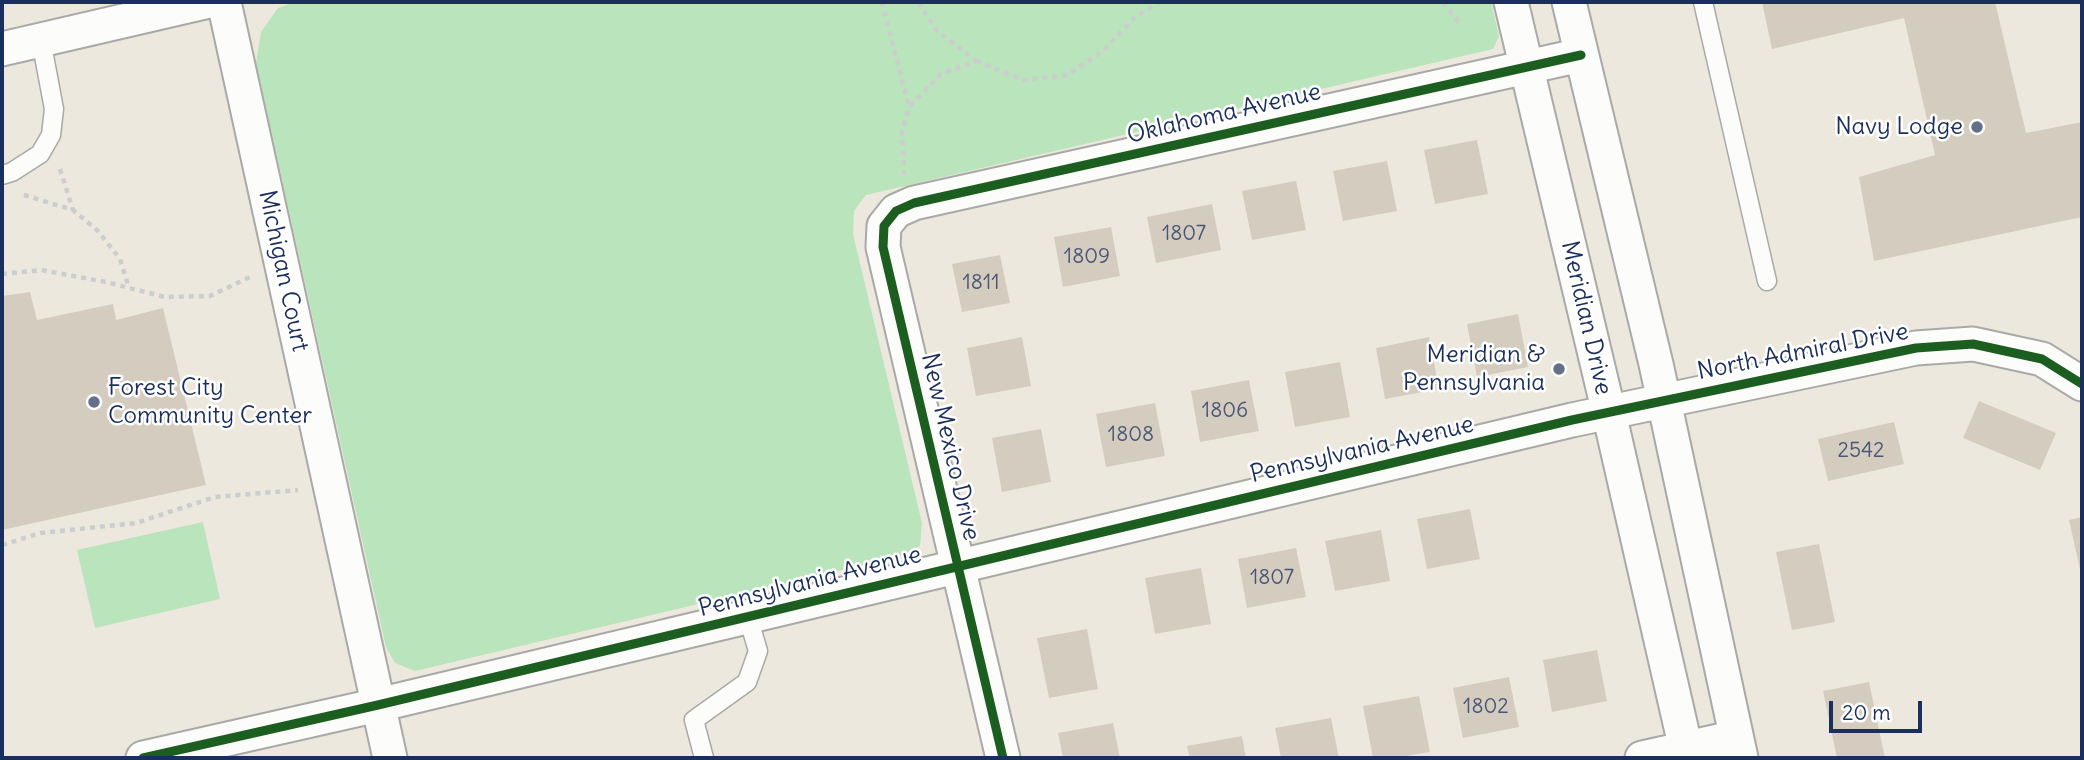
<!DOCTYPE html>
<html>
<head>
<meta charset="utf-8">
<style>
  body { margin:0 }
  #map { position:relative; width:2084px; height:760px; overflow:hidden; background:#ede8dd; font-family:Delius,sans-serif }
  canvas { display:block }
  .frame { position:absolute; inset:0; border:4px solid #1b2f5e; pointer-events:none }
  .scale { position:absolute; left:1829px; top:701px; width:93px; height:32px; box-sizing:border-box; border:4px solid #1b2f5e; border-top:0; padding-left:9px; font-size:21px; line-height:24px; white-space:nowrap; color:#1b2f5e; -webkit-text-stroke:5px #fff; paint-order:stroke }
</style>
</head>
<body>
<div id="map">
<canvas width="2084" height="760"></canvas>
<div class="frame"></div>
<div class="scale">20 m</div>
</div>
<script>
const g = document.querySelector('canvas').getContext('2d');
g.lineJoin = 'round';
function fill(path, color) { g.fillStyle = color; g.fill(path, 'evenodd'); }
const shape = rows => new Path2D(rows.map(r => 'M' + r).join(''));
function stroke(path, color, width, dash) { g.strokeStyle = color; g.lineWidth = width; g.lineCap = dash ? 'butt' : 'round'; g.setLineDash(dash || []); g.stroke(path); }
function write(font, color, halo, rows, align = 'center') {
  g.font = font + ' Delius,sans-serif'; g.lineWidth = 5; g.setLineDash([]); g.textBaseline = 'middle'; g.strokeStyle = halo; g.fillStyle = color; for (const [text, x, y, turn = 0] of rows) {
    g.save(); g.translate(x, y); g.rotate((+turn || 0) * Math.PI / 180); g.textAlign = isNaN(turn) ? turn : align; if (halo) g.strokeText(text, 0, 0); g.fillText(text, 0, 0); g.restore();
  }
}
fill(shape([
  [295,2,1491,2,1499,36,1493,49,866,195,854,211,853,234,922,523,920,546,901,556,415,671,395,663,386,647,256,63,261,32,278,8],
  [203,522,220,599,95,628,77,550]
]), '#bae4bb');
fill(shape([
  [1762,2,1995,2,2026,133,2082,122,2082,217,1874,261,1859,177,1935,155,1904,18,1772,49],
  [1477,140,1488,194,1435,204,1424,150],
  [1387,161,1397,211,1343,221,1333,171],
  [1296,181,1306,230,1252,240,1242,191],
  [1212,204,1221,250,1156,263,1147,217],
  [1111,227,1120,276,1063,287,1054,237],
  [1000,255,1010,303,962,312,952,264],
  [30,292,37,320,113,304,116,320,163,308,206,485,2,530,2,296],
  [1518,314,1528,367,1477,377,1467,324],
  [1022,337,1031,386,976,396,967,348],
  [1429,337,1439,389,1385,399,1376,348],
  [1340,362,1350,417,1295,427,1285,372],
  [1249,380,1259,431,1200,442,1191,391],
  [1979,401,2056,433,2040,470,1963,438],
  [1155,403,1165,456,1106,467,1096,414],
  [1894,422,1904,464,1828,481,1818,439],
  [1041,429,1051,482,1002,492,992,438],
  [1470,509,1480,559,1427,569,1417,519],
  [2082,517,2082,574,2081,574,2069,520],
  [1381,530,1390,581,1335,591,1325,541],
  [1819,544,1835,622,1792,630,1776,552],
  [1296,548,1306,597,1247,608,1238,559],
  [1201,568,1211,624,1155,634,1145,578],
  [1087,629,1098,689,1049,698,1037,638],
  [1597,650,1607,701,1552,712,1543,660],
  [1509,677,1519,727,1463,738,1453,688],
  [1869,682,1885,758,1837,758,1823,691],
  [1419,696,1430,752,1394,758,1373,758,1363,706],
  [1331,718,1339,758,1281,758,1275,728],
  [1113,723,1120,758,1063,758,1058,733],
  [1242,736,1246,758,1190,758,1187,746]
]), '#d5ccc0');
const lane = shape([
  [1703,2,1767,281],
  [2,175,12,172,40,154,51,135,54,109,41,40],
  [704,758,694,720,747,682,758,651,748,617]
]);
const street = shape([
  [224,2,390,758],
  [1511,2,1609,413,1688,758],
  [1569,2,1656,364,1741,758],
  [2,49,205,2],
  [143,758,378,705,1572,420,1916,348,1973,344,2042,359,2082,384],
  [1003,758,883,247,884,226,896,211,914,203,1581,55],
  [1642,758,1736,737]
]);
stroke(lane, '#a9a9a8', 21);
stroke(street, '#a9a9a8', 37);
stroke(shape([
  [882,2,909,107,941,74,976,61,936,30,918,2],
  [1443,2,1460,24],
  [976,61,1024,80,1067,75,1103,51,1135,17,1160,2],
  [60,169,73,210],
  [904,175,902,132,909,107],
  [24,195,73,210,98,231,120,259,129,288],
  [2,274,41,270,106,282,165,297,210,296,252,276],
  [2,545,41,533,136,523,215,497,298,490]
]), '#cccdce', 4.5, [5, 5]);
stroke(lane, '#fcfcfa', 18);
stroke(street, '#fcfcfa', 33);
stroke(shape([
  [143,758,378,705,1572,420,1916,348,1973,344,2042,359,2082,384],
  [1003,758,883,247,884,226,896,211,914,203,1581,55]
]), '#1b5e20', 9);
for (const [x, y, r, color] of [
  [1977,127,7,"#64708a"],
  [1559,369,7,"#64708a"],
  [94,402,7,"#64708a"]
]) { const dot = new Path2D(); dot.arc(x, y, r, 0, 2 * Math.PI); g.fillStyle = color; g.fill(dot); stroke(dot, '#fff', 2.5); }
write('21px', '#4a5676', null, [
  ["1807",1184,234],
  ["1809",1087,257],
  ["1811",981,283],
  ["1806",1225,411],
  ["1808",1131,435],
  ["2542",1861,451],
  ["1807",1272,578],
  ["1802",1486,707]
]);
write('24px', '#1b2f5e', '#fff', [
  ["Oklahoma Avenue",1224,114,-13],
  ["Michigan Court",283,271,78],
  ["Meridian Drive",1586,318,77],
  ["North Admiral Drive",1803,352,-11],
  ["New Mexico Drive",950,447,77],
  ["Pennsylvania Avenue",1362,450,-13],
  ["Pennsylvania Avenue",810,582,-14]
]);
write('24px', '#1b2f5e', '#fff', [
  ["Navy Lodge",1963,127],
  ["Meridian &",1545,355],
  ["Pennsylvania",1545,383],
  ["Forest City",108,388,"left"],
  ["Community Center",108,416,"left"]
], 'right');
</script>
</body>
</html>
